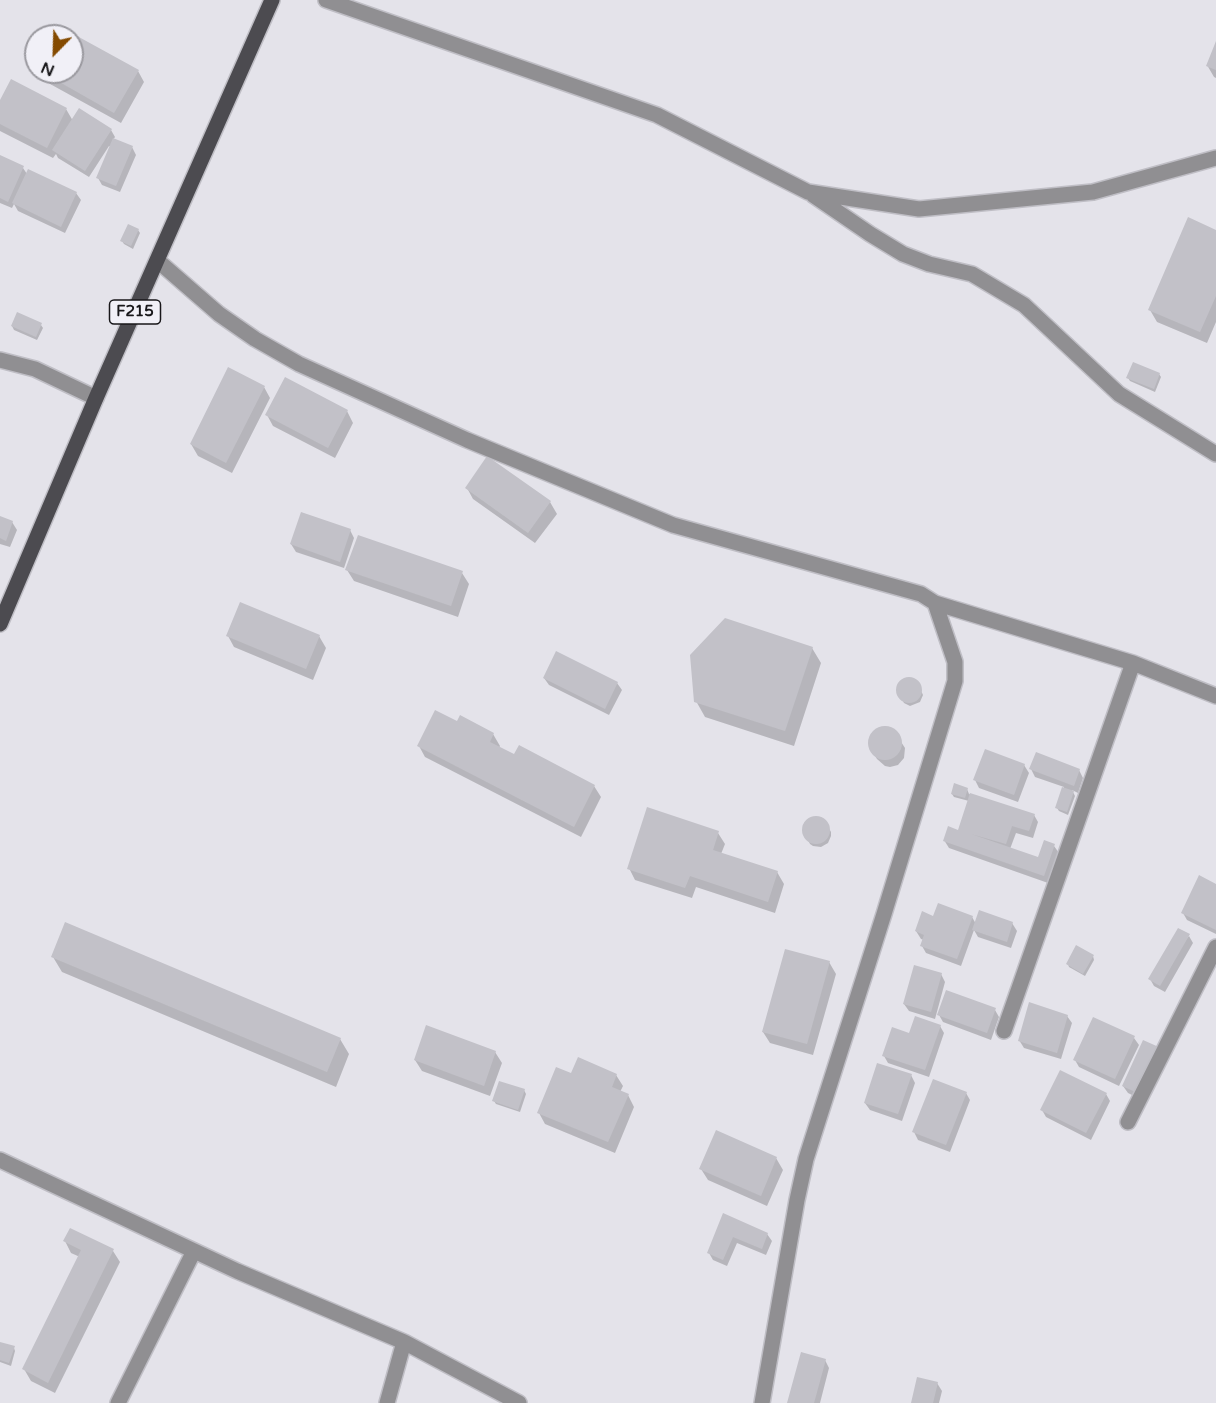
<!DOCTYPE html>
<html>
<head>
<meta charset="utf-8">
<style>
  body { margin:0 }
  #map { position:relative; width:1216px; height:1403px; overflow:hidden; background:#e4e3ea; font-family:"Varela Round",sans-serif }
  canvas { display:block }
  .north { position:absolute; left:24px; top:24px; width:60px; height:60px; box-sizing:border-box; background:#f1f0f7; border:2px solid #9a999f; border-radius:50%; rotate:203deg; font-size:16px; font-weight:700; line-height:24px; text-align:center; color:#18171a }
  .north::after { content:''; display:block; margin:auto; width:21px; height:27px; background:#844a00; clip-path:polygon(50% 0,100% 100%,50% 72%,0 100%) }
</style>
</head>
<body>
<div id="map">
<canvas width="1216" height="1403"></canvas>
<div class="north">N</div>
</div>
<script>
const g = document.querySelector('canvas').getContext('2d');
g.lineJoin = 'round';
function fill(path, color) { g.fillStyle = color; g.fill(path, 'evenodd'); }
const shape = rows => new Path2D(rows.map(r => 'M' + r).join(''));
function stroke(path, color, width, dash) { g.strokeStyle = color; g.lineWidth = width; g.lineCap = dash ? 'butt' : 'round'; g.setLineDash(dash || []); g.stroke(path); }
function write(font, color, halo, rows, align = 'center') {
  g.font = font + ' "Varela Round",sans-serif'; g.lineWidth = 6; g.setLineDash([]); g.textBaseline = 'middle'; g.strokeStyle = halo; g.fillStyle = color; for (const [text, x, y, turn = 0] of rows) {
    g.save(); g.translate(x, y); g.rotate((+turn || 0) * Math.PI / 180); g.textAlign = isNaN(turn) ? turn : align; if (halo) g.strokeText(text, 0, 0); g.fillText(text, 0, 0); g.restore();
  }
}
fill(shape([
  [57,27,138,71,144,82,121,123,41,79,38,72,72,72,72,36,52,36],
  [1216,45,1216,78,1214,77,1207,65],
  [0,103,66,109,73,121,111,130,115,137,113,140,132,147,136,155,120,192,102,185,98,178,111,147,109,146,89,177,58,158,56,154,53,158,0,131],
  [0,157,23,168,27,174,76,193,81,200,65,233,18,211,14,204,12,208,0,203],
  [129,226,138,230,140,233,133,249,124,244,122,241],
  [1216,231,1216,322,1207,343,1157,322,1150,310],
  [41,325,43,328,37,340,14,330,12,326],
  [1159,374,1161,377,1155,392,1130,381,1128,378],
  [264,387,270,398,232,473,198,456,191,444],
  [347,411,353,423,335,458,273,426,267,415],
  [467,488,550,502,557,514,535,543,473,499],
  [0,518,12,522,17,530,10,547,0,544],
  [350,530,354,538,344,568,296,552,291,544],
  [347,570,462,573,469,584,458,617,354,581],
  [228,636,319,636,326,648,313,680,234,647],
  [812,648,821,663,794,746,705,717,696,701],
  [544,678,617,683,622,690,609,715,549,685],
  [909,679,912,679,918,684,923,695,920,702,910,706,904,703,898,692,899,685,901,682],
  [458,723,493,734,500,746,499,748,515,756,594,786,601,797,581,837,425,757,419,746],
  [880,729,890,729,894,731,905,748,904,758,898,765,890,767,885,766,877,759,872,751,870,741,875,732],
  [1024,765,1029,773,1018,802,979,788,975,780],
  [1031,769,1079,770,1083,778,1078,793,1072,790,1075,796,1068,815,1059,811,1057,808,1064,787,1035,777],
  [967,789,969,794,1034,815,1038,822,1033,838,1016,833,1010,849,1039,859,1054,846,1059,853,1048,883,949,848,944,840,959,832,969,801,954,797,952,794],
  [816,818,825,821,831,832,831,836,828,843,821,847,813,846,810,844,804,832,804,828,809,820],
  [718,833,725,844,721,854,777,872,784,884,775,913,696,887,692,898,635,880,629,868],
  [1216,885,1216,934,1187,920,1183,913],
  [972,917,976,924,1012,923,1017,931,1011,948,978,937,974,930,961,966,926,953,922,946,924,940,921,939,916,931,934,918],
  [1189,936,1193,943,1165,992,1154,986,1150,979],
  [1093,956,1094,960,1085,976,1069,967,1068,964],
  [53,957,340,1039,349,1054,336,1087,62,972],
  [829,962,836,974,813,1055,770,1043,763,1032],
  [941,974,945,982,935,1019,909,1011,904,1004],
  [995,1010,999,1017,991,1040,943,1022,939,1015],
  [1067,1016,1072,1023,1061,1059,1024,1048,1019,1040],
  [1094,1019,1134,1038,1139,1045,1119,1086,1079,1067,1075,1060],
  [940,1026,944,1033,929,1077,888,1063,884,1056,910,1035],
  [1143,1042,1144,1101,1128,1093,1123,1086],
  [495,1052,502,1063,490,1096,422,1071,415,1060],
  [572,1075,616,1075,623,1086,620,1092,628,1095,634,1107,615,1153,545,1124,539,1113],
  [911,1075,915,1083,902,1121,870,1110,865,1103],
  [524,1090,526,1094,520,1112,496,1104,494,1101],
  [966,1093,970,1100,950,1152,918,1140,914,1132],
  [1106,1094,1110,1101,1091,1140,1046,1117,1042,1110],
  [776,1158,783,1170,767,1206,708,1180,701,1169],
  [724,1215,767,1234,772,1241,766,1255,737,1243,727,1266,713,1260,709,1253],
  [70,1230,113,1251,120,1262,55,1393,31,1381,24,1369,80,1257,71,1253,65,1241],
  [0,1343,14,1348,15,1351,11,1366,0,1362],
  [825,1360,829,1368,820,1403,788,1403],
  [937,1383,942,1391,939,1403,912,1403]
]), '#0003');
fill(shape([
  [57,25,139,70,114,113,42,72,72,72,72,36,50,36],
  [1216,41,1216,70,1206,66],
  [11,79,67,108,47,148,0,124,0,100],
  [79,108,112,129,85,171,52,150],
  [113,138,133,146,116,186,96,178],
  [0,155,24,166,8,202,0,198],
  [28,169,77,192,61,227,12,203],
  [1188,217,1216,230,1216,296,1200,332,1148,310],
  [128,224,139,229,131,246,120,241],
  [17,312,42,323,36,337,11,326],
  [1133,362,1160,373,1154,389,1126,378],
  [228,367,265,386,226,463,190,444],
  [285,377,348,410,328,448,265,415],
  [487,456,551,501,528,533,465,488],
  [301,512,351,529,340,562,290,544],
  [0,516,13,521,6,541,0,538],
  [358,535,463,571,451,606,345,570],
  [240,602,320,635,306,669,226,636],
  [725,618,813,647,785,731,694,702,690,655],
  [556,651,618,682,605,709,543,678],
  '896 690a13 13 0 1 1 26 0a13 13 0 1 1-26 0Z',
  [435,710,457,721,460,715,494,733,490,742,514,754,519,745,595,785,574,827,417,746],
  '868 743a17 17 0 1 1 34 0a17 17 0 1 1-34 0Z',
  [985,749,1025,764,1014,795,973,780],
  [1036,752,1080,769,1074,786,1029,769],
  [954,783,968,788,965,798,951,794],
  [1062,787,1074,791,1067,812,1055,808],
  [970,793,1035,814,1029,831,1012,826,1006,844,971,834,1038,857,1044,840,1055,844,1044,876,943,841,948,826,958,830],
  [647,807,719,831,713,850,778,871,768,902,690,876,685,888,627,869],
  '802 830a14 14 0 1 1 28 0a14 14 0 1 1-28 0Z',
  [1199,875,1216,884,1216,930,1181,913],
  [938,903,973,916,957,959,920,946,924,935,915,931,922,911,933,916],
  [979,910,1013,922,1007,942,972,930],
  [65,922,341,1038,327,1072,51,957],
  [1178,928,1190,934,1160,986,1148,979],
  [1076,945,1094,955,1083,974,1066,964],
  [785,949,830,961,807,1044,762,1032],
  [914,965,942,973,931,1012,903,1004],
  [946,990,996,1008,987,1033,937,1015],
  [1029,1002,1068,1015,1057,1053,1018,1041],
  [915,1016,941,1025,925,1070,882,1056,892,1027,909,1033],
  [1093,1017,1135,1036,1115,1079,1073,1060],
  [426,1025,496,1051,484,1086,414,1060],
  [1143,1040,1161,1048,1140,1094,1122,1086],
  [578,1057,617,1074,612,1087,629,1094,608,1142,537,1113,556,1067,571,1073],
  [877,1063,912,1074,898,1114,864,1103],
  [1060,1070,1107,1093,1086,1133,1040,1110],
  [933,1079,967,1092,946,1145,912,1132],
  [499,1081,525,1089,518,1110,492,1101],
  [716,1130,777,1157,761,1196,699,1169],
  [723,1213,768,1233,762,1249,733,1237,723,1260,707,1253],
  [70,1228,114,1249,48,1383,22,1369,81,1250,63,1241],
  [0,1342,15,1346,9,1363,0,1360],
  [801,1352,826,1359,814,1403,787,1403],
  [917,1377,938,1382,933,1403,911,1403]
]), '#c2c1c8');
const minor = shape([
  [326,0,657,115,808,192,919,209,1093,192,1216,158],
  [813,195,870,234,903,254,929,264,972,274,1024,305,1119,394,1216,454],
  [158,261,219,314,255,339,299,364,467,440,673,525,921,594,935,603,955,662,955,681,884,914,806,1159,797,1200,762,1403],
  [0,360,35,369,96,398],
  [935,603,1133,663,1216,696],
  [1004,1031,1133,663],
  [1128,1122,1216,947],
  [0,1160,237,1271,404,1342,519,1403],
  [118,1403,194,1251],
  [387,1403,404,1342]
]);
const major = shape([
  [0,624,96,398,272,0]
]);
stroke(minor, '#bfbec5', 18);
stroke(major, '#bfbec5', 18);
stroke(minor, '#908f92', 15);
stroke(major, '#4c4b50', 15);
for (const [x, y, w] of [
  [135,312,51]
]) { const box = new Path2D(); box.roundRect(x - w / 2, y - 12, w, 24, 4.5); g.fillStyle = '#f1f0f7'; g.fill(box); stroke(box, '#18171a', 1.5); }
write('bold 15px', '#18171a', null, [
  ["F215",135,312]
]);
</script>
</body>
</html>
